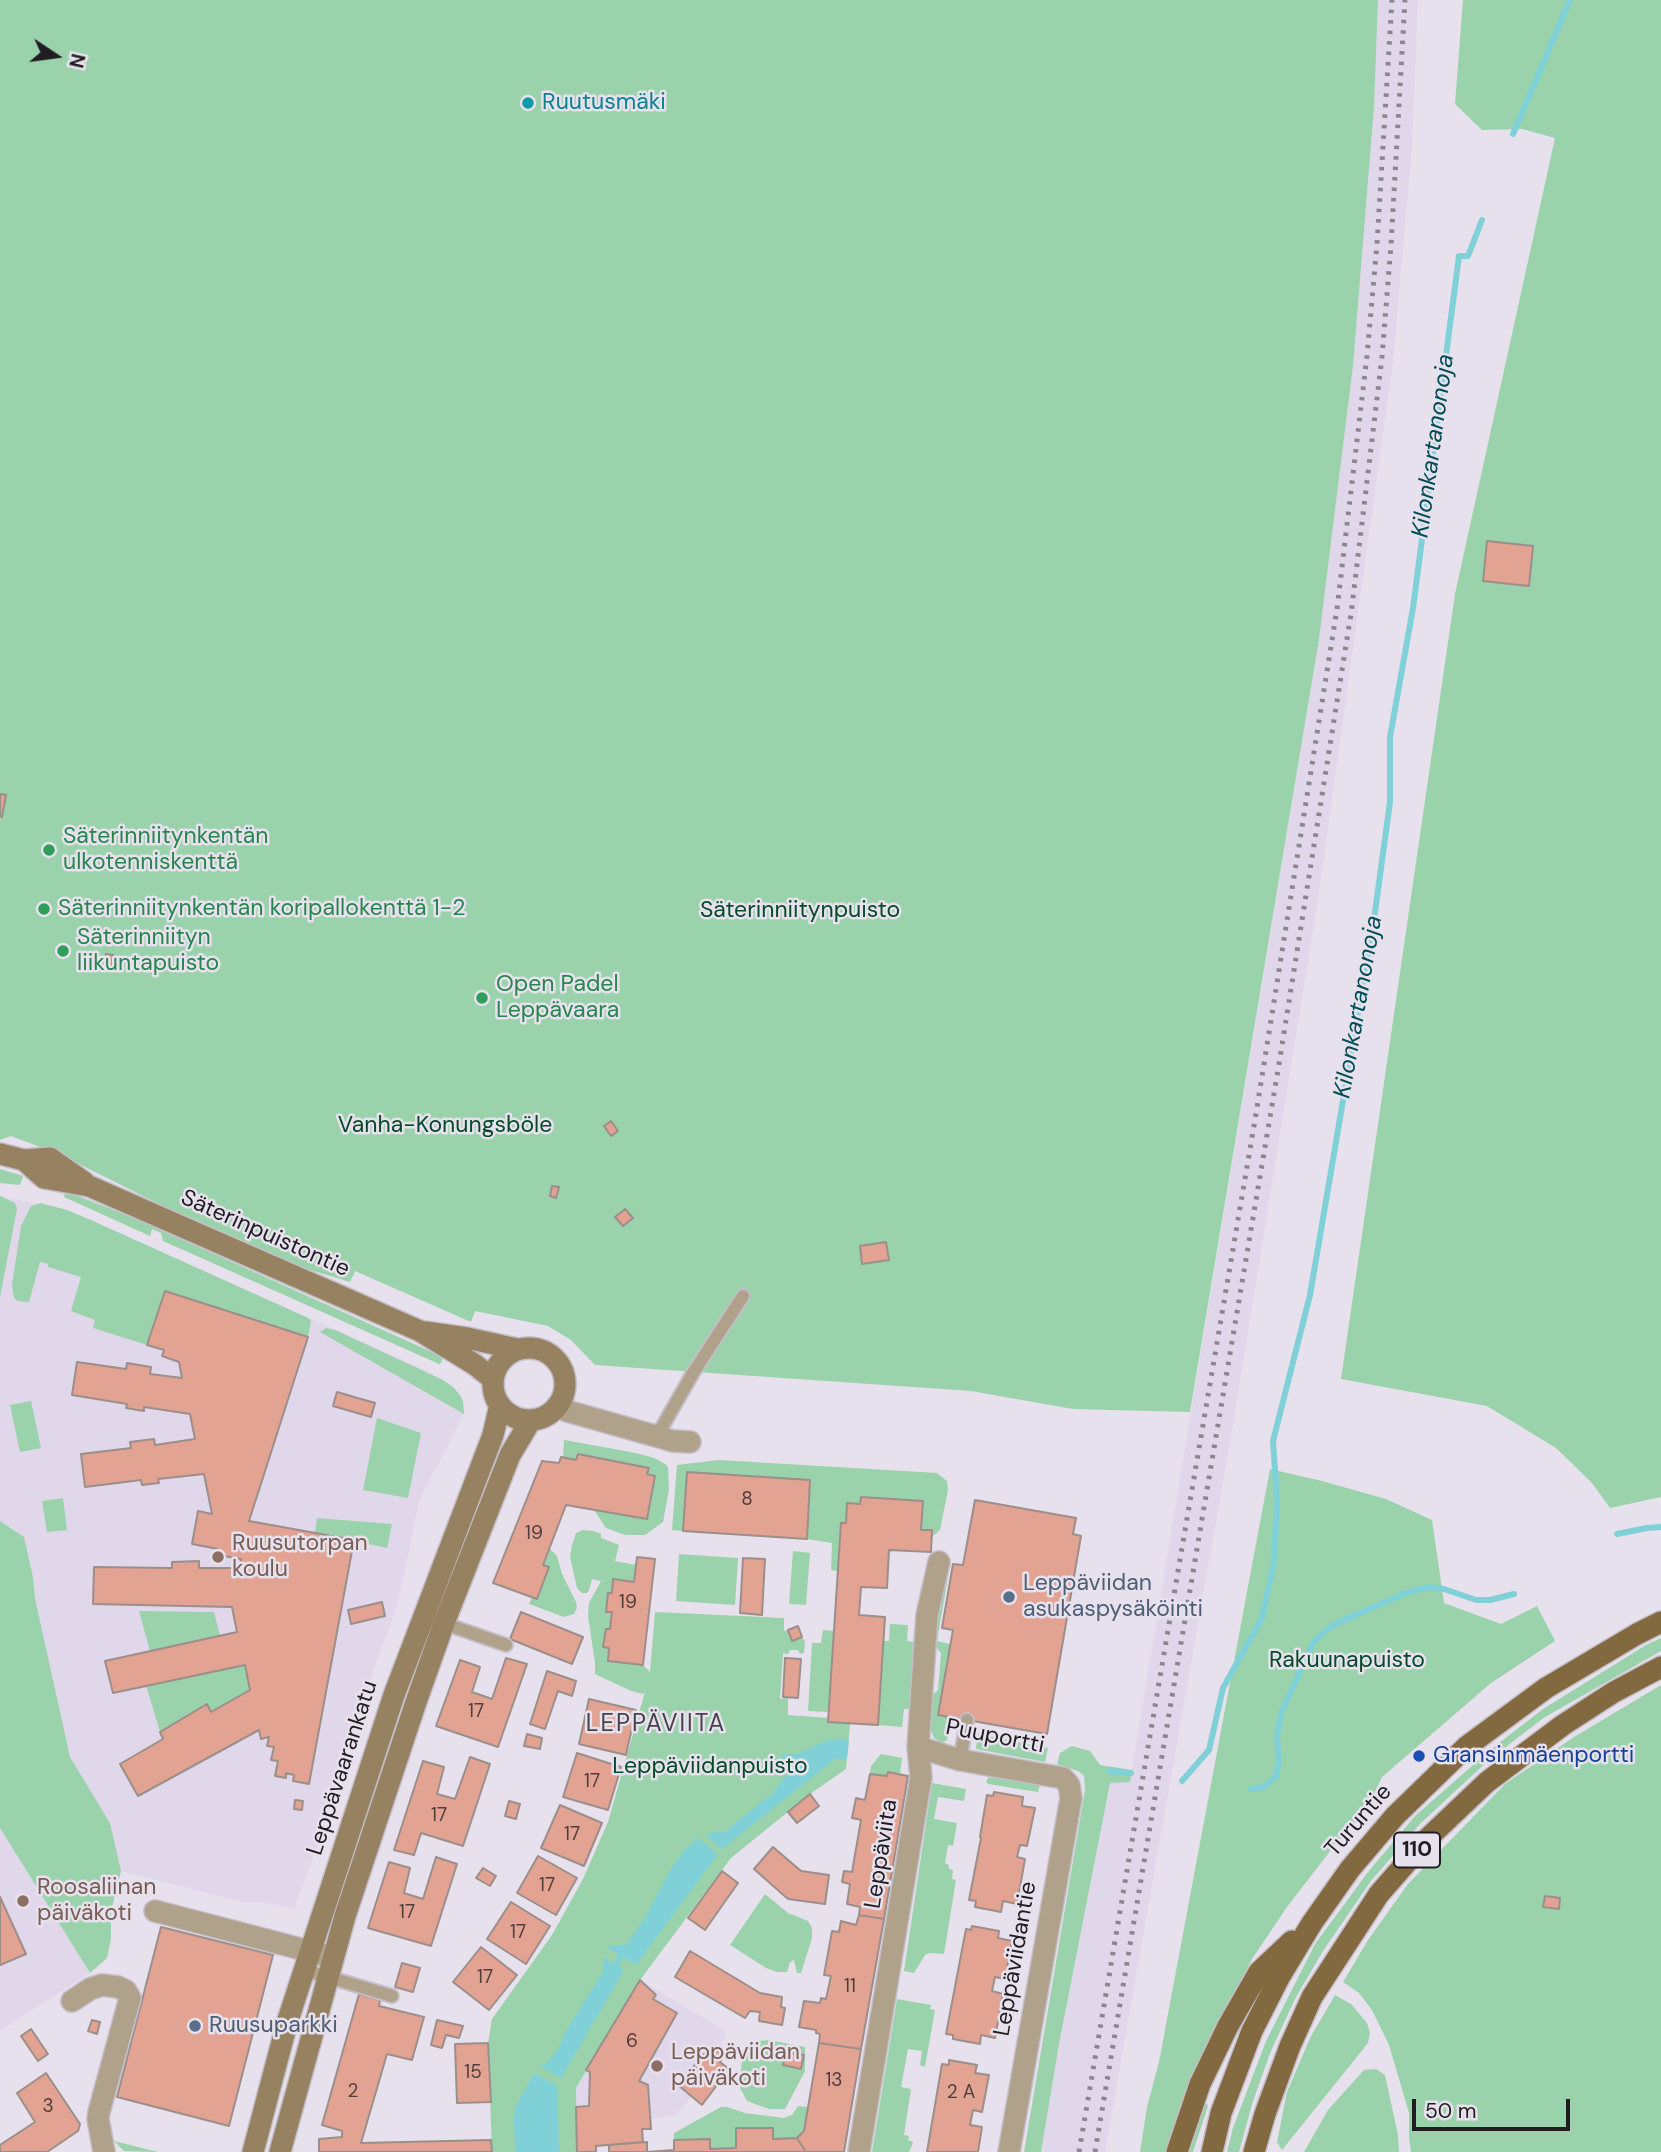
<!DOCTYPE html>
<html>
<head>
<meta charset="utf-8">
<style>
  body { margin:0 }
  #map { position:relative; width:1661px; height:2152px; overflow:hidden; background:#e7e1ed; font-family:"DM Sans",sans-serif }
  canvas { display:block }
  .north { position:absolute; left:21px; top:21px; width:70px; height:70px; -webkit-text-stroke:5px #e7e1ed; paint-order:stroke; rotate:103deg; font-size:19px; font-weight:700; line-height:28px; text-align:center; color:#1f1d21 }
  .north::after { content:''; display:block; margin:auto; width:24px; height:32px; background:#1f1d21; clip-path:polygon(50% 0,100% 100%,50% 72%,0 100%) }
  .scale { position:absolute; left:1412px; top:2099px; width:158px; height:32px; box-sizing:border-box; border:4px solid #1f1d21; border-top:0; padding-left:9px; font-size:21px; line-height:24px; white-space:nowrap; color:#1f1d21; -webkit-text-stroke:5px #e7e1ed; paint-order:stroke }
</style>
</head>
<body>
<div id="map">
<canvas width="1661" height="2152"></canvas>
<div class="north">N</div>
<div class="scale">50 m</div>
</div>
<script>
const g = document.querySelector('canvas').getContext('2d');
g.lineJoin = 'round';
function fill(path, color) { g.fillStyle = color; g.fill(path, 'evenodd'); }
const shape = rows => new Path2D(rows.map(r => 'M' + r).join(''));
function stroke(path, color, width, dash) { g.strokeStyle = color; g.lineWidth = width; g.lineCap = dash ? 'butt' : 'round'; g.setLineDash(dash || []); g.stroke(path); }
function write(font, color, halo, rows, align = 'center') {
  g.font = font + ' "DM Sans",sans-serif'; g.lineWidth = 5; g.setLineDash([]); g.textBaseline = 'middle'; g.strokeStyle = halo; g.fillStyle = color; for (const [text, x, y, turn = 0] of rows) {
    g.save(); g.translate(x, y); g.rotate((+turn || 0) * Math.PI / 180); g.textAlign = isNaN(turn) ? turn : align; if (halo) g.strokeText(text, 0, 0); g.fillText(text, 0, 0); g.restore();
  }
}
fill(shape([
  [1378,0,1418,0,1412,145,1393,362,1318,899,1232,1431,1105,2152,1041,2152,1059,2044,1110,1783,1130,1781,1319,639,1353,366,1374,107],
  [0,1196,67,1210,93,1221,428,1371,453,1387,463,1401,464,1414,419,1501,404,1576,395,1612,376,1663,316,1850,294,1909,262,1902,242,1902,121,1871,110,1823,70,1757,35,1598,33,1577,24,1538,0,1521],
  [0,1828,90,1973,0,2031],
  [640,1980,724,2030,726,2037,717,2050,724,2056,720,2062,729,2069,702,2105,692,2096,675,2116,650,2119,651,2129,642,2130,596,2146,596,2152,577,2152,576,2089]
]), '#e1d7ea');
fill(shape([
  [0,0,1378,0,1374,107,1353,366,1319,639,1190,1412,1073,1409,971,1391,595,1365,571,1340,548,1326,475,1311,471,1322,355,1271,350,1282,284,1262,175,1212,61,1155,11,1136,0,1140],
  [1463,0,1661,0,1661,1497,1610,1508,1592,1483,1556,1448,1487,1406,1341,1379,1455,594,1555,138,1522,129,1482,130,1455,104],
  [0,1169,23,1176,20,1185,0,1183],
  [65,1191,134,1218,443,1357,441,1363,439,1364,163,1241,161,1233,152,1229,150,1236,64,1197],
  [0,1196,15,1203,17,1209,0,1297],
  [41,1203,67,1210,93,1221,308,1318,311,1321,308,1337,165,1292,147,1345,93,1328,95,1320,71,1311,81,1277,48,1267,48,1264,40,1262,29,1302,18,1301,14,1298,12,1285,21,1226,31,1206],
  [326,1328,335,1330,443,1380,453,1387,460,1395,463,1401,464,1414,320,1332],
  [31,1401,41,1448,20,1452,10,1405],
  [377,1418,421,1433,408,1498,363,1490],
  [564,1440,636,1453,654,1458,665,1464,668,1467,669,1489,663,1522,645,1535,625,1535,606,1528,594,1510,647,1519,655,1476,647,1474,649,1468,578,1454,576,1460,563,1457],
  [719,1460,937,1473,947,1481,948,1490,940,1530,932,1537,932,1531,921,1530,923,1501,861,1497,860,1504,847,1503,846,1523,841,1523,838,1571,831,1570,832,1543,807,1539,810,1480,687,1472,683,1531,672,1530,677,1465],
  [1270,1469,1322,1481,1386,1499,1432,1520,1444,1603,1501,1624,1537,1606,1555,1641,1491,1683,1382,1777,1368,1807,1334,1846,1287,1907,1252,1959,1230,2003,1169,2152,1140,2152,1147,2107,1159,2062],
  [63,1498,67,1530,47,1532,42,1501],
  [317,1518,392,1524,387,1548,315,1533],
  [0,1521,24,1537,33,1577,35,1598,70,1757,110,1823,121,1871,111,1911,111,1939,107,1958,90,1973,0,1828],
  [583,1530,593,1531,601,1534,601,1538,619,1545,615,1561,636,1565,634,1582,614,1579,612,1593,608,1593,606,1611,612,1612,610,1629,606,1629,604,1647,609,1648,608,1661,643,1665,650,1672,655,1612,784,1618,784,1631,788,1630,792,1641,802,1637,805,1641,804,1653,800,1654,798,1650,790,1650,788,1654,783,1653,780,1699,788,1698,788,1715,829,1718,829,1722,850,1724,846,1769,810,1794,731,1858,640,1980,576,2088,577,2152,492,2152,488,2043,492,2019,552,1935,583,1879,608,1822,645,1692,643,1694,631,1691,595,1674,595,1663,588,1616,589,1603,601,1581,592,1579,589,1590,587,1593,582,1593,577,1588,570,1557,572,1545,576,1533],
  [549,1548,557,1556,562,1574,576,1602,577,1608,574,1614,564,1617,529,1604,532,1597,537,1598,549,1568,543,1565],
  [793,1551,810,1553,806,1605,789,1604],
  [679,1554,738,1558,735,1605,676,1601],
  [945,1564,950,1565,937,1641,950,1644,938,1715,951,1717,947,1740,942,1743,934,1738,928,1723,929,1698,938,1690,941,1653,933,1644,935,1624],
  [139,1611,214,1612,220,1636,150,1651],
  [890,1624,908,1625,907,1641,915,1642,910,1709,904,1709,902,1727,878,1725,883,1641,889,1641],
  [823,1630,834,1631,829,1712,808,1711,812,1643,821,1643],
  [1661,1638,1661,1651,1545,1717,1490,1759,1420,1824,1371,1881,1323,1951,1296,1997,1271,2051,1253,2101,1239,2152,1227,2152,1233,2128,1266,2041,1315,1944,1368,1872,1415,1816,1490,1750,1543,1709,1646,1645],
  [245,1665,250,1690,211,1712,206,1705,160,1732,146,1685],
  [1661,1685,1661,2152,1411,2152,1409,2137,1409,2113,1389,2045,1372,2010,1359,1993,1343,1982,1368,1940,1408,1884,1505,1784,1574,1737],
  [978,1734,1048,1748,1045,1762,976,1749],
  [1072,1746,1090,1751,1100,1765,1132,1770,1130,1782,1110,1783,1059,2044,1041,2152,1024,2152,1085,1790,1084,1776,1078,1771,1057,1764,1060,1753],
  [881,1754,902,1758,900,1774,887,1776,870,1774,871,1766],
  [994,1775,1041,1782,1038,1792,988,1784,986,1782,988,1778],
  [932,1783,966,1789,964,1801,938,1797,934,1819,957,1823,953,1846,948,1845,945,1863,949,1865,949,1869,953,1870,952,1879,956,1880,944,1954,929,1953,925,1955,914,1973,904,1971],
  [765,1894,788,1913,808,1921,812,1928,812,1938,801,1973,797,1973,794,1960,790,1962,787,1972,777,1972,766,1968,730,1945],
  [1335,1995,1351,2004,1367,2023,1370,2033,1368,2043,1282,2150,1277,2142,1287,2092,1310,2038],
  [897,1999,931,2005,930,2009,935,2010,925,2067,920,2065,922,2051,908,2049,901,2087,911,2089,904,2135,909,2136,908,2140,913,2142,911,2148,909,2152,872,2152],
  [769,2040,805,2047,805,2071,785,2109,769,2109,747,2101,739,2086,742,2061,748,2048,758,2041],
  [1376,2069,1385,2075,1398,2135,1399,2152,1304,2152,1328,2110,1364,2070],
  [1206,2103,1208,2106,1193,2152,1183,2152,1201,2104],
  [798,2106,808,2107,804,2131,797,2138,773,2139,772,2128,736,2129,736,2148,710,2149,710,2139,674,2140,674,2133,721,2107,727,2107,745,2113,784,2118,792,2115],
  [114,2141,158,2152,124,2151]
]), '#9ad2ab');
fill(shape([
  [841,1739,849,1741,847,1759,835,1759,722,1849,706,1836,714,1832,726,1832,734,1824,773,1793,788,1773,777,1770,776,1764,778,1759,786,1754,797,1754,828,1740],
  [696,1837,718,1854,636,1965,606,1947,627,1944,646,1916,672,1867,686,1848,694,1843],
  [604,1958,624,1970,561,2078,540,2066,548,2062,557,2051,569,2026,603,1972],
  [534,2073,557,2086,559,2152,516,2152,513,2120,516,2106]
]), '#80d0d8');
stroke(shape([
  [1513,134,1570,0],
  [1617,1534,1647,1528,1661,1527],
  [1110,1771,1131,1773],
  [1182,1781,1209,1750,1223,1688,1262,1618,1274,1562,1277,1501,1273,1441,1310,1295,1375,912,1390,802,1390,737,1413,608,1459,256,1468,256,1482,220],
  [1251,1789,1264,1787,1276,1777,1279,1761,1277,1738,1281,1713,1314,1641,1335,1624,1408,1592,1429,1587,1444,1589,1476,1600,1490,1600,1514,1594],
  [611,1971,625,1952]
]), '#80d0d8', 6);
const building = shape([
  [1487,541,1533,546,1529,586,1483,581,1487,541],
  [0,794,6,795,2,817,0,816,0,794],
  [106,954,113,955,111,966,104,964,106,954],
  [611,1121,618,1131,611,1136,604,1126,611,1121],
  [552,1186,559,1187,556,1198,550,1196,552,1186],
  [625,1209,633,1218,623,1226,615,1217,625,1209],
  [886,1242,889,1260,862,1264,860,1246,886,1242],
  [165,1291,308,1337,249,1521,354,1540,309,1784,293,1781,294,1775,286,1773,286,1778,275,1776,278,1761,271,1760,274,1747,267,1746,269,1737,261,1739,259,1730,138,1796,120,1764,163,1739,160,1732,207,1704,211,1712,250,1690,245,1665,113,1693,105,1661,237,1632,232,1607,93,1604,94,1567,172,1568,172,1562,199,1561,199,1568,240,1568,241,1559,217,1555,218,1549,192,1544,198,1511,212,1514,204,1474,158,1479,159,1483,142,1485,141,1480,85,1487,81,1454,131,1448,130,1442,154,1439,155,1445,195,1439,190,1414,144,1407,144,1411,126,1408,127,1404,72,1395,77,1362,126,1369,127,1363,151,1367,150,1374,182,1378,179,1362,162,1356,164,1350,147,1345,165,1291],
  [337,1392,375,1403,371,1417,333,1406,337,1392],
  [578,1454,649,1468,647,1474,655,1476,647,1519,566,1505,543,1565,549,1567,537,1599,493,1583,542,1461,559,1463,561,1457,576,1460,578,1454],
  [687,1472,810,1480,807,1539,683,1531,687,1472],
  [861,1497,923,1501,921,1530,932,1530,931,1552,889,1550,887,1588,861,1587,859,1615,885,1617,878,1725,828,1722,841,1523,846,1523,847,1503,860,1504,861,1497],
  [975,1500,1076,1518,1073,1534,1081,1536,1047,1734,938,1715,953,1630,942,1628,953,1564,963,1565,975,1500],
  [637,1557,655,1559,643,1665,608,1661,609,1648,603,1647,606,1629,610,1629,612,1612,606,1612,608,1593,612,1593,613,1579,634,1582,637,1557],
  [743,1558,765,1559,762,1615,740,1613,743,1558],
  [382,1602,385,1616,351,1624,348,1610,382,1602],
  [521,1612,583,1637,572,1664,510,1639,521,1612],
  [798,1626,802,1637,792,1641,788,1630,798,1626],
  [506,1658,527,1664,498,1747,436,1726,460,1660,480,1667,472,1692,492,1699,506,1658],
  [785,1658,801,1659,798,1698,783,1697,785,1658],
  [547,1671,576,1681,572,1696,558,1691,545,1729,530,1724,547,1671],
  [589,1699,636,1710,626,1755,579,1744,589,1699],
  [527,1734,542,1738,540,1749,524,1746,527,1734],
  [577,1753,621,1767,608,1810,563,1797,577,1753],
  [470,1757,490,1764,463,1846,421,1833,414,1855,394,1850,423,1761,444,1767,437,1794,455,1799,470,1757],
  [888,1772,908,1776,884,1919,859,1915,860,1907,847,1904,850,1884,842,1882,844,1871,852,1872,861,1820,852,1818,856,1798,865,1800,870,1774,887,1776,888,1772],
  [994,1792,1023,1797,1022,1806,1035,1808,1027,1846,1020,1845,1017,1857,1025,1859,1017,1904,1003,1901,1001,1912,975,1907,976,1901,969,1900,981,1838,980,1837,987,1795,993,1796,994,1792],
  [810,1794,819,1806,797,1823,788,1812,810,1794],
  [295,1800,303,1801,302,1810,294,1809,295,1800],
  [509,1801,520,1804,516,1819,505,1816,509,1801],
  [560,1805,602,1823,584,1866,541,1848,560,1805],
  [773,1847,801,1871,829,1875,825,1904,788,1899,754,1869,773,1847],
  [538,1856,577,1878,556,1915,517,1893,538,1856],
  [436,1857,457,1864,431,1946,368,1928,389,1862,410,1868,404,1893,423,1899,436,1857],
  [483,1868,496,1876,490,1886,476,1878,483,1868],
  [722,1871,738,1883,705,1930,688,1918,722,1871],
  [1545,1896,1560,1898,1559,1909,1543,1907,1545,1896],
  [0,1897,26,1954,0,1965,0,1897],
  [511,1902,550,1926,526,1964,487,1939,511,1902],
  [859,1915,884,1919,861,2049,819,2043,820,2034,816,2033,816,2030,799,2027,804,2001,820,2003,821,1998,826,1999,831,1976,824,1975,832,1931,839,1932,841,1921,856,1925,859,1915],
  [972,1926,999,1931,998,1938,1012,1941,1005,1979,995,1977,992,1991,1003,1994,995,2038,981,2035,980,2044,953,2039,953,2035,946,2034,966,1929,971,1930,972,1926],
  [161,1927,273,1955,229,2126,117,2097,161,1927],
  [481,1947,517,1975,489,2010,453,1982,481,1947],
  [690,1951,760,1993,782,1997,781,2007,785,2008,782,2025,759,2021,760,2012,750,2011,745,2018,675,1977,690,1951],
  [402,1963,420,1968,413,1992,395,1987,402,1963],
  [640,1980,656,1995,653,1999,677,2013,639,2081,648,2085,651,2129,642,2129,643,2142,596,2146,596,2152,577,2152,576,2107,589,2106,590,2072,586,2070,640,1980],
  [359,1994,380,2000,379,2006,424,2017,412,2060,387,2054,361,2143,491,2140,492,2152,319,2152,319,2139,342,2137,342,2131,322,2125,359,1994],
  [92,2020,100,2022,97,2034,88,2031,92,2020],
  [437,2020,463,2026,459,2038,446,2035,442,2048,431,2045,437,2020],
  [31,2029,48,2054,38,2061,21,2036,31,2029],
  [488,2043,491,2102,457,2103,455,2044,488,2043],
  [819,2043,861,2049,844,2152,806,2152,797,2138,804,2131,819,2043],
  [711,2046,724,2056,720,2062,729,2069,702,2105,678,2085,711,2046],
  [786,2052,804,2055,801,2069,783,2065,786,2052],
  [949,2060,977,2065,975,2073,989,2075,982,2112,973,2110,970,2125,982,2127,978,2152,927,2152,942,2064,949,2065,949,2060],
  [46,2073,80,2124,78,2131,47,2152,0,2152,0,2145,35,2122,17,2093,46,2073],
  [736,2128,773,2128,773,2139,797,2138,806,2152,609,2152,609,2145,647,2142,647,2152,674,2150,674,2140,710,2139,710,2149,736,2148,736,2128]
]);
fill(building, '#e2a392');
stroke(building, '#9c8e8a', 2);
const service = shape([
  [657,1436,693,1373,743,1296],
  [440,1622,506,1645],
  [960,1760,967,1720],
  [304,1970,392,1996]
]);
const minor = shape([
  [557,1406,567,1411,673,1441,690,1442],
  [918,1747,960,1760,1063,1778,1069,1785,1071,1798,1009,2152],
  [155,1911,328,1956],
  [72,2001,90,1989,102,1985,118,1987,126,1991,130,1998,99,2112,98,2119,104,2152],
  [859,2152,921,1777,918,1747,927,1615,939,1562]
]);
const secondary = shape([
  [0,1154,24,1160,50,1158,84,1182],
  [24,1160,44,1178,89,1186,420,1331,474,1364,493,1379],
  [426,1332,467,1338,517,1349],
  '493 1384a36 36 0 1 1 72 0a36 36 0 1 1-72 0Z',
  [253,2152,287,2023,394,1695,493,1435,500,1405],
  [280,2152,345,1916,416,1702,444,1623,510,1455,531,1420]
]);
const primary = shape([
  [1177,2152,1200,2084,1228,2026,1259,1972,1292,1941],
  [1212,2152,1221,2113,1252,2031,1280,1976,1312,1923,1350,1869,1395,1816,1466,1747,1546,1688,1637,1634,1661,1622],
  [1254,2152,1265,2114,1290,2046,1312,1997,1379,1894,1428,1838,1487,1782,1563,1725,1614,1692,1661,1667]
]);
stroke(service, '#c3bec8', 16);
stroke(minor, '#c3bec8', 24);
stroke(secondary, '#c3bec8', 24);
stroke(primary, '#c3bec8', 24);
stroke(service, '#b0a18b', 12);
stroke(minor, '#b0a18b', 21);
stroke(secondary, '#968160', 21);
stroke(primary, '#83693f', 21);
stroke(shape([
  [1079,2152,1255,1120,1337,609,1367,356,1377,244,1392,0],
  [1095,2152,1279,1064,1351,614,1382,357,1391,245,1405,0]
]), '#8a868e', 5, [3.5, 7]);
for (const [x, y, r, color] of [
  [528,103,7,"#0f9aa8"],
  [49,850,7,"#2e9e5b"],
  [44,909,7,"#2e9e5b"],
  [63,951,7,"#2e9e5b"],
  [482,998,7,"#2e9e5b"],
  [218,1557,7,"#8d6e63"],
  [1009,1597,7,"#5c6f8a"],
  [1419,1756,7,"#1a4fb4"],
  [23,1901,7,"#8d6e63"],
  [195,2026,7,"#5c6f8a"],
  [657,2066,7,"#8d6e63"]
]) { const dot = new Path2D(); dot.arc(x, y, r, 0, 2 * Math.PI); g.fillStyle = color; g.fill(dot); stroke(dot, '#e7e1ed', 2.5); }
write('19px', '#503e3d', null, [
  ["8",747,1500],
  ["19",534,1534],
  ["19",628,1603],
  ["17",476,1712],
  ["17",592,1782],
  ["17",439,1816],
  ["17",572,1835],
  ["17",547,1886],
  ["17",407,1913],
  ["17",518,1933],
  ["17",485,1978],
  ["11",850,1987],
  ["6",632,2042],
  ["15",473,2073],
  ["13",834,2081],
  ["2",353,2092],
  ["2 A",961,2093],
  ["3",48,2107]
]);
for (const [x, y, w] of [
  [1417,1850,46]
]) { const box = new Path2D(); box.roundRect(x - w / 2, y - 17.5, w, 35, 5); g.fillStyle = '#e7e1ed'; g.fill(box); stroke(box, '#1f1d21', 2); }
write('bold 21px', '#1f1d21', null, [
  ["110",1417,1850]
]);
write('23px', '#0d838f', '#e7e1ed', [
  ["Ruutusmäki",542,103]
], 'left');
write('23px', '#27864d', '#e7e1ed', [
  ["Säterinniitynkentän",63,837],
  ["ulkotenniskenttä",63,863],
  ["Säterinniitynkentän koripallokenttä 1-2",58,909],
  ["Säterinniityn",77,938],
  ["liikuntapuisto",77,964],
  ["Open Padel",496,985],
  ["Leppävaara",496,1011]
], 'left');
write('23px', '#054b28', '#e7e1ed', [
  ["Säterinniitynpuisto",800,911],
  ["Vanha-Konungsböle",445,1126],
  ["Rakuunapuisto",1347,1661],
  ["Leppäviidanpuisto",710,1767]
]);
write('23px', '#1f1d21', '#e7e1ed', [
  ["Säterinpuistontie",265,1234,24],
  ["Puuportti",995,1737,11],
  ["Leppävaarankatu",343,1768,-72],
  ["Turuntie",1359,1821,-49],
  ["Leppäviita",882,1854,-81],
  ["Leppäviidantie",1016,1959,-80]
]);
write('23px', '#785e54', '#e7e1ed', [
  ["Ruusutorpan",232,1544],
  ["koulu",232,1570],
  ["Roosaliinan",37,1888],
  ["päiväkoti",37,1914],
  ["Leppäviidan",671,2053],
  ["päiväkoti",671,2079]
], 'left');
write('23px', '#4e5e75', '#e7e1ed', [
  ["Leppäviidan",1023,1584],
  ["asukaspysäköinti",1023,1610],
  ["Ruusuparkki",209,2026]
], 'left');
write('23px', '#164399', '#e7e1ed', [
  ["Gransinmäenportti",1433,1756]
], 'left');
write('italic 24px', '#004d53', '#e7e1ed', [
  ["Kilonkartanonoja",1434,446,-82],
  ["Kilonkartanonoja",1359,1007,-80]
]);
g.letterSpacing = '2px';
write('24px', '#47424c', '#e7e1ed', [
  ["LEPPÄVIITA",656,1725]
]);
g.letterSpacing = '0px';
</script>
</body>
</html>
